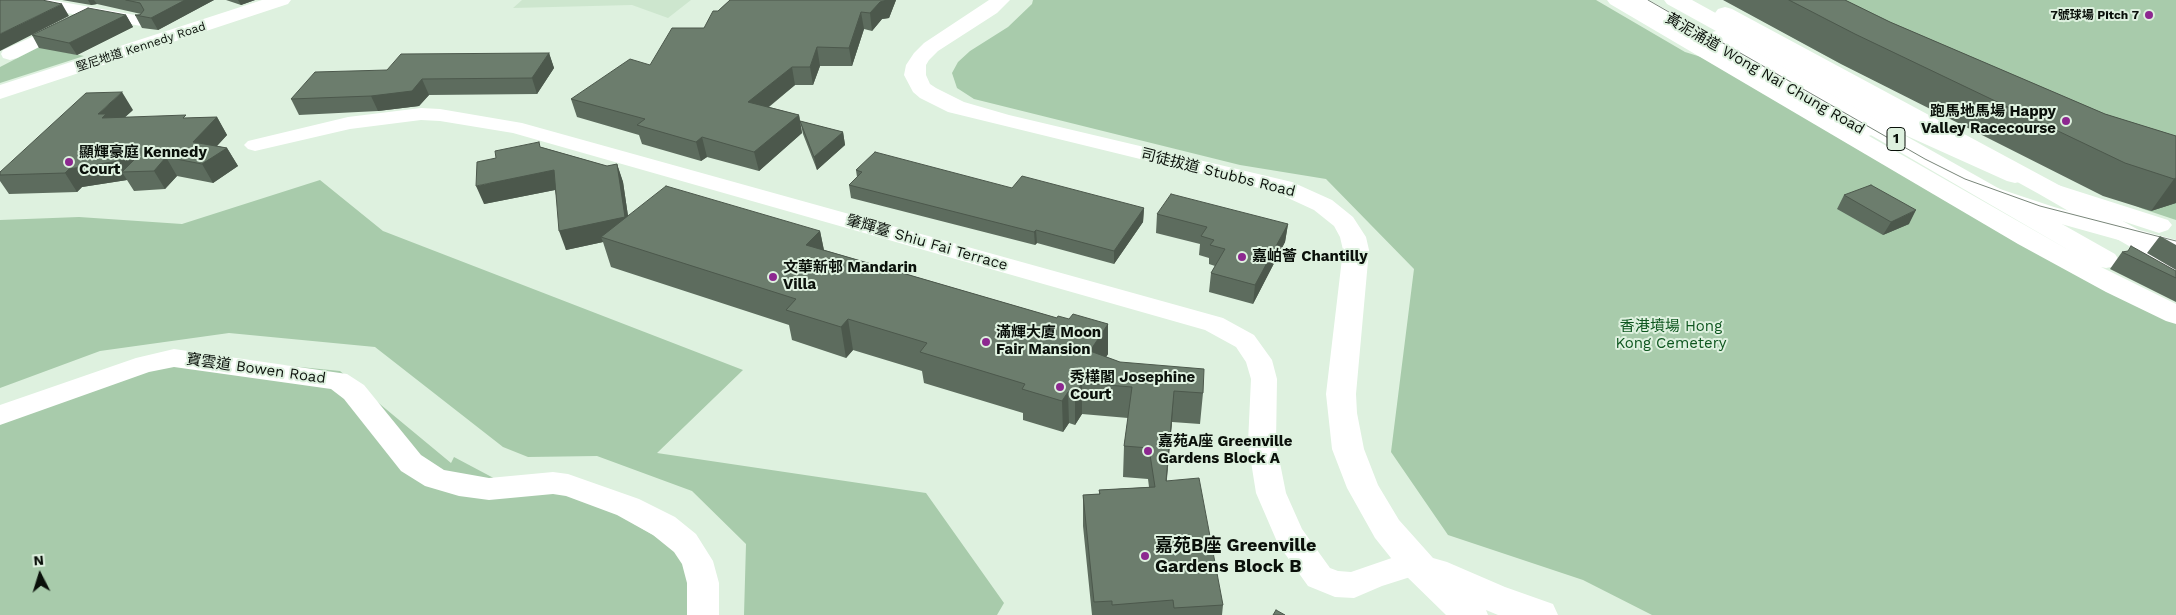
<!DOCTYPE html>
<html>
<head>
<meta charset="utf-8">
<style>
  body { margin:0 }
  #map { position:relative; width:2176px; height:615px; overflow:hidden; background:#def1df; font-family:"Work Sans",sans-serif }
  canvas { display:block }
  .north { position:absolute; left:15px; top:550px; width:50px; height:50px; -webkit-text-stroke:4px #def1df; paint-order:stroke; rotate:355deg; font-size:14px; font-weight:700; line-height:20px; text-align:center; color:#0a100a }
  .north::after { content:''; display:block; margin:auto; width:18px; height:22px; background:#0a100a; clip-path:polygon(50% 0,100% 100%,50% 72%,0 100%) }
</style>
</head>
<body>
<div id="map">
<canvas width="2176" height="615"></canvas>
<div class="north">N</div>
</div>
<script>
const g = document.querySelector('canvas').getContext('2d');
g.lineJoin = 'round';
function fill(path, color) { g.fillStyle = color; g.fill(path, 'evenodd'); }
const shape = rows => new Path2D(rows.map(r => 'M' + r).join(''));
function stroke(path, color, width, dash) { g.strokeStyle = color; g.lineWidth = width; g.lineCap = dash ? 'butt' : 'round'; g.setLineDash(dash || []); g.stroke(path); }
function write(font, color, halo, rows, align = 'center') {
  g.font = font + ' "Work Sans","Noto Sans TC",sans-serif'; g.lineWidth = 4; g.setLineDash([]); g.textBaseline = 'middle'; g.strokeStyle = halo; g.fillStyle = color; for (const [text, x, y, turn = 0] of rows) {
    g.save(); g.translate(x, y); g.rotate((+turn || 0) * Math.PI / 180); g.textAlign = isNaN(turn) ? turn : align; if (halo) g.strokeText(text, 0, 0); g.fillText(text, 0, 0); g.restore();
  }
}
fill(shape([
  [522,0,691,0,668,18,632,5,513,8]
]), '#cde6ce');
fill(shape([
  [1033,0,1596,0,1685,52,1714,61,2176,320,2176,615,1652,615,1583,580,1448,535,1391,452,1414,269,1326,179,1240,165,974,99,957,88,952,73,958,62,970,51,1008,27,1032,4],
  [1724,0,2176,0,2176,220,2143,209,2072,178,1841,64],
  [39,47,84,56,0,83,0,67],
  [320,180,383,231,743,370,657,453,926,493,1004,603,997,615,744,615,746,544,692,491,597,456,528,457,503,447,375,347,229,333,100,351,0,388,0,220,79,217,182,224],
  [210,358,340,371,451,463,454,457,503,483,572,487,692,558,689,615,0,615,0,411,98,374]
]), '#a8cbab');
fill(shape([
  [12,0,51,0,141,16,147,17,150,21,147,25,141,26,21,5,15,4,12,0],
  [65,22,71,23,74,27,71,31,17,58,10,60,3,58,1,54,3,50,65,22],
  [421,108,440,109,522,123,1223,318,1254,335,1272,360,1277,379,1276,443,1286,493,1302,529,1330,568,1338,571,1351,572,1415,550,1426,554,1431,563,1426,572,1382,586,1354,598,1335,597,1308,586,1278,544,1256,493,1248,443,1251,379,1246,362,1236,347,1205,330,513,133,440,121,421,120,350,129,255,151,248,149,244,145,248,141,348,117,421,108],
  [174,349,347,374,364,385,421,455,444,470,489,478,553,472,568,474,639,499,675,517,696,534,713,561,719,583,719,615,687,615,687,583,682,564,674,552,653,535,617,515,566,496,553,494,489,500,459,496,425,486,401,471,344,399,331,389,174,367,149,372,0,425,0,405,136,358,174,349]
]), '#fff');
fill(shape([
  [262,0,291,0,288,4,0,99,0,85,262,0],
  [989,0,1010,0,997,13,938,51,929,60,926,65,926,75,930,84,936,88,964,102,1009,115,1292,182,1332,200,1353,217,1366,237,1369,250,1356,394,1357,413,1364,449,1378,485,1399,520,1433,558,1447,562,1505,587,1553,604,1558,615,1498,615,1486,610,1488,615,1446,615,1403,573,1375,538,1347,488,1332,449,1326,394,1343,250,1340,237,1334,226,1314,210,1275,192,948,112,920,98,913,92,904,75,906,65,914,53,924,43,989,0],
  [1625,0,1649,0,1872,125,1875,130,1872,135,1864,137,1856,135,1628,4,1625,0],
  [1668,0,1692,0,1912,121,2023,171,2027,176,2023,181,2015,183,2007,181,1896,131,1671,4,1668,0],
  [2058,185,2168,220,2172,225,2168,230,2159,233,2049,197,2046,192,2049,187,2058,185],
  [1997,188,2054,207,2176,240,2176,256,2036,217,1988,200,1985,195,1988,190,1997,188]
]), '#fff');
fill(shape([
  [1607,0,1631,0,2072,252,1709,41,1706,37,1709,33,1716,31,1667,4,1664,0,1688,0,1717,16,1715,13,1718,9,1725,7,1732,9,2057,184,2176,251,2176,270,2167,268,2039,194,1749,34,1751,37,1748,41,1741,43,2115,254,2119,260,2115,266,2106,268,2101,267,2176,304,2176,324,2166,321,2106,292,2018,244,1610,4,1607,0]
]), '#fff');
stroke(shape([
  [1648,0,1925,159,1965,179,2040,206,2176,241]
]), '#79867a', 1);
fill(shape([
  [62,0,214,0,158,30,142,28,135,15,141,14,97,4,91,5],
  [226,0,255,0,241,5],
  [730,0,896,0,889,18,882,19,872,31,864,29,852,66,820,66,813,85,795,85,769,107,799,115,802,133,759,171,707,157,701,161,642,144,639,135,577,117,571,99,650,65,704,28,718,11],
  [1723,0,1845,0,1890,22,2105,114,2176,136,2176,203,2151,211,2103,196,1841,64],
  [126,15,133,27,77,55,39,48,32,35],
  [549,53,554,68,537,94,429,95,419,106,378,111,299,115,291,99,387,70],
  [133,110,125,117,188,118,217,117,227,135,217,146,227,148,238,166,213,183,177,176,165,189,134,191,127,180,82,187,77,192,9,194,0,181,0,172],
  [800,121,843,132,845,145,817,170,803,134],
  [541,147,607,166,617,164,623,182,628,216,820,231,824,250,1057,318,1108,324,1108,354,1106,357,1203,393,1200,424,1172,422,1166,481,1223,605,1222,615,1092,615,1083,526,1083,495,1099,494,1099,490,1149,487,1148,479,1123,477,1124,446,1128,418,1082,414,1075,425,1069,423,1063,432,1023,420,1023,413,924,383,922,371,853,350,846,358,792,340,789,325,611,267,603,242,566,250,555,190,484,204,496,158],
  [856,170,1012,188,1144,208,1143,222,1114,264,1037,243,1035,245,851,198,849,185,857,177],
  [1844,195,1909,224,1883,235,1837,209],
  [1157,214,1288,224,1285,242,1253,304,1209,292,1211,273,1215,266,1209,264,1209,258,1199,255,1200,244,1156,233],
  [2160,236,2176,245,2176,270,2147,253],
  [2122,252,2176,271,2176,302,2110,269]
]), '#5d6c5e');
fill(shape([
  [88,0,94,0,97,4,91,5],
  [185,0,214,0,158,30,151,18],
  [238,0,255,0,241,5],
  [887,0,896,0,889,18,882,19,872,31,870,13,880,2],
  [62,4,69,16,0,51,0,34],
  [861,12,864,29,852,66,849,48],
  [126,15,133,27,77,55,69,43],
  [817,47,820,66,813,85,810,67],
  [549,53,554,68,537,94,532,78],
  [792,67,795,85,752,120,748,102],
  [422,79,429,95,419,106,378,111,371,96],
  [122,92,133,110,114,127,98,114],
  [799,115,802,133,759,171,754,152],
  [217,117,227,135,204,160,193,142],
  [843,132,845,145,817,170,814,157],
  [702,137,707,157,701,161,696,142],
  [227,148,238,166,213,183,202,164],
  [166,157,177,176,165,189,154,171],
  [136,158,122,172,127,180,82,187,77,192,65,173,69,169],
  [617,164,623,182,631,236,601,237,603,242,566,250,559,231],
  [554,170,560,189,484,204,476,186],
  [2176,178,2176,203,2151,211,2174,179],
  [1144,208,1143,222,1114,264,1114,251],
  [1916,210,1909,224,1883,235,1891,222],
  [1288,224,1285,242,1253,304,1255,285],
  [1036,230,1037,243,1035,245,1034,232],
  [820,231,826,261,806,245],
  [848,319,853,350,846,358,841,327],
  [1108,324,1108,354,1090,382,1090,351],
  [1082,383,1082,414,1075,425,1075,394],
  [1174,391,1172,422,1164,512,1166,481],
  [1068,392,1069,423,1063,432,1062,401]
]), '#4c584c');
const building = shape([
  [0,0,42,0,62,4,0,34,0,0],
  [126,0,185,0,151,18,135,15,140,15,144,10,140,3,126,0],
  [730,0,887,0,880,2,870,13,861,12,849,48,817,47,810,67,792,67,748,102,799,115,754,152,702,137,696,142,637,125,645,119,571,99,630,59,650,65,672,28,704,28,713,11,718,11,730,0],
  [1789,0,1845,0,1890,22,2105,114,2176,136,2176,178,2174,179,2125,163,1855,34,1789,0],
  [88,8,126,15,69,43,32,35,88,8],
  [549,53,532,78,422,79,412,91,371,96,291,99,315,72,387,70,401,54,549,53],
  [122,92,98,114,106,114,102,118,186,115,183,118,217,117,193,142,227,148,202,164,166,157,154,171,122,172,136,158,69,169,65,173,0,175,0,172,86,93,122,92],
  [800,121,843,132,814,157,800,121],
  [539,142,540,147,607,166,617,164,625,217,559,231,554,170,476,186,477,162,496,158,495,151,539,142],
  [875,152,1012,188,1022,176,1144,208,1114,251,1036,230,1034,232,849,185,862,172,856,170,875,152],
  [1871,185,1916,210,1891,222,1844,195,1871,185],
  [666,186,820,231,806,245,1057,318,1058,316,1069,319,1073,314,1108,324,1090,351,1120,362,1204,369,1203,393,1174,391,1166,481,1199,478,1223,605,1174,608,1173,600,1112,605,1112,601,1094,602,1083,495,1100,494,1099,490,1155,487,1149,448,1124,446,1132,387,1082,383,1075,394,1068,392,1062,401,1022,389,1025,384,920,352,927,343,848,319,841,327,786,310,796,299,601,237,666,186],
  [1171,194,1288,224,1255,285,1211,273,1225,249,1210,245,1214,240,1201,236,1207,227,1157,214,1171,194],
  [2131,246,2176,271,2176,278,2122,252,2128,251,2131,246],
  [1276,610,1285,615,1273,615,1276,610]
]);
fill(building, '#6c7d6d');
stroke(building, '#4c584c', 1);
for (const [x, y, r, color] of [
  [2149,15,5,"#8d2890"],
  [2066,121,5,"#8d2890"],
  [69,162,5,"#8d2890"],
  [1242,257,5,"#8d2890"],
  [773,277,5,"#8d2890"],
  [986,342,5,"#8d2890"],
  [1060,387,5,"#8d2890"],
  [1148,451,5,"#8d2890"],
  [1145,556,5,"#8d2890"]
]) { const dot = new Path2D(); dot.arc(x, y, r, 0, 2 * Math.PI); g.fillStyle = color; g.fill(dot); stroke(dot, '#def1df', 2); }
write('bold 12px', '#0a100a', '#def1df', [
  ["7號球場 Pitch 7",2139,15]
], 'right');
write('12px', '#0a100a', '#def1df', [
  ["堅尼地道 Kennedy Road",141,47,-18]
]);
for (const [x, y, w] of [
  [1896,139,18]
]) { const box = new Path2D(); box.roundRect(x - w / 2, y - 11.5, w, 23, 4); g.fillStyle = '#def1df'; g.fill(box); stroke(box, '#0a100a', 1); }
write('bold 14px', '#0a100a', null, [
  ["1",1896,139]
]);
write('15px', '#0a100a', '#def1df', [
  ["黃泥涌道 Wong Nai Chung Road",1765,74,30],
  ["司徒拔道 Stubbs Road",1218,173,14],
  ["肇輝臺 Shiu Fai Terrace",927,243,16],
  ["寶雲道 Bowen Road",256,369,8]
]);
write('bold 15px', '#0a100a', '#def1df', [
  ["跑馬地馬場 Happy",2056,112,"right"],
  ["Valley Racecourse",2056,129,"right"],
  ["顯輝豪庭 Kennedy",79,153],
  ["Court",79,170],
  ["嘉岶薈 Chantilly",1252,257],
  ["文華新邨 Mandarin",783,268],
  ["Villa",783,285],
  ["滿輝大廈 Moon",996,333],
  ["Fair Mansion",996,350],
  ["秀樺閣 Josephine",1070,378],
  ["Court",1070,395],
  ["嘉苑A座 Greenville",1158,442],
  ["Gardens Block A",1158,459]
], 'left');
write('15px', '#0e561f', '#def1df', [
  ["香港墳場 Hong",1671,327],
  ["Kong Cemetery",1671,344]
]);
write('bold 18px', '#0a100a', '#def1df', [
  ["嘉苑B座 Greenville",1155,546],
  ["Gardens Block B",1155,567]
], 'left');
</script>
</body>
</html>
